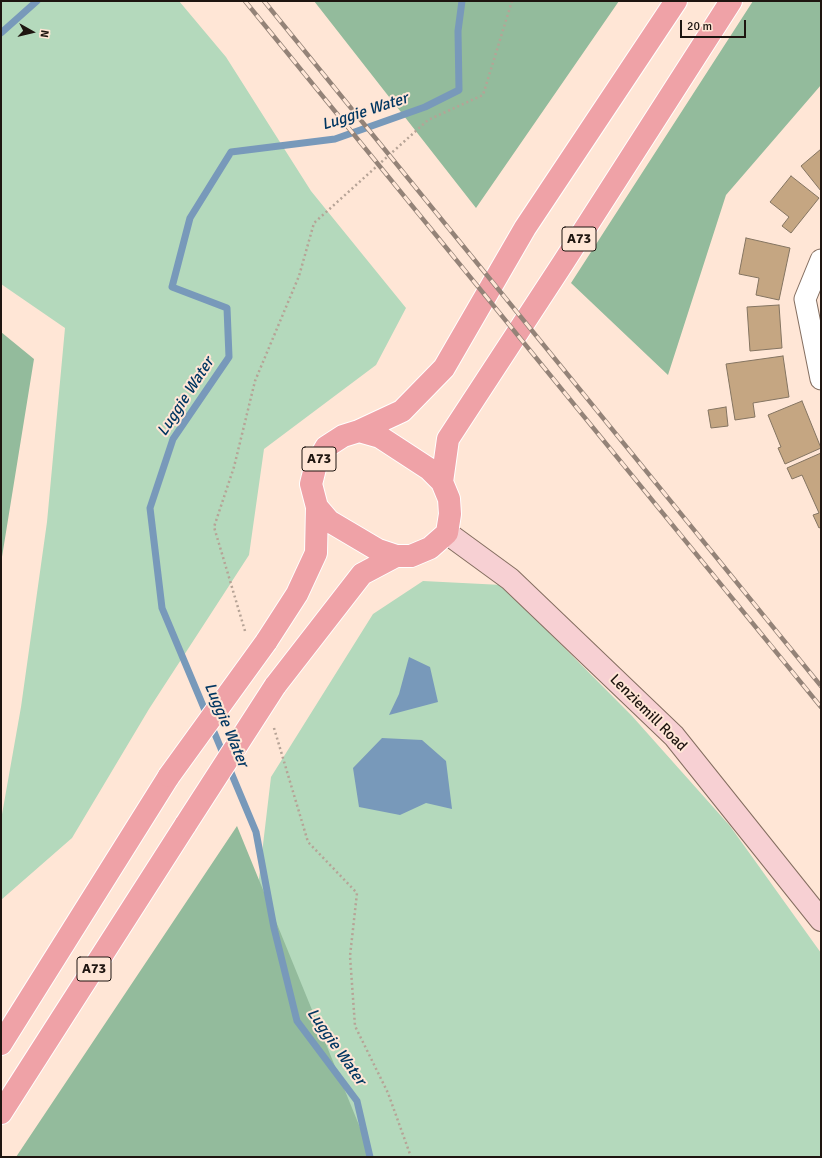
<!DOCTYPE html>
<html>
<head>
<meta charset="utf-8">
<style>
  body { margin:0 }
  #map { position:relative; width:822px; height:1158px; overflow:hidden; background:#ffe6d6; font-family:Signika,sans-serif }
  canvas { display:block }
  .frame { position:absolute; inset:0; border:2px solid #1e1510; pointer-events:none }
  .north { position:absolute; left:12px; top:12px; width:40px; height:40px; -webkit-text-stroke:3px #ffe6d6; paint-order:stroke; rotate:98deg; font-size:11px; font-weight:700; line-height:16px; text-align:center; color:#1e1510 }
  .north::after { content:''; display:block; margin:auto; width:14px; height:18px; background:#1e1510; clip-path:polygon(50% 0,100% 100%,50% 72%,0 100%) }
  .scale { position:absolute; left:680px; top:20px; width:66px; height:18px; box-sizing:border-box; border:2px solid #1e1510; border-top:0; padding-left:5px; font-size:12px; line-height:14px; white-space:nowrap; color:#1e1510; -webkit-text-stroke:3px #ffe6d6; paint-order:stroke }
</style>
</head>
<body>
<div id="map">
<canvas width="822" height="1158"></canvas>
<div class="frame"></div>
<div class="north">N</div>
<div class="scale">20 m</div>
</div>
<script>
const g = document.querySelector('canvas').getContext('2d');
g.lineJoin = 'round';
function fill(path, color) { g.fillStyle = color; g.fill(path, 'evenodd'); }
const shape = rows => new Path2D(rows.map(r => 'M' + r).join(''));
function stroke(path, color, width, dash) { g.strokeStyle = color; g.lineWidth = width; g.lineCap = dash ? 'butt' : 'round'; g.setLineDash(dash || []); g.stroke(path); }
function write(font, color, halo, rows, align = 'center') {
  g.font = font + ' Signika,sans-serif'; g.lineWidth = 4; g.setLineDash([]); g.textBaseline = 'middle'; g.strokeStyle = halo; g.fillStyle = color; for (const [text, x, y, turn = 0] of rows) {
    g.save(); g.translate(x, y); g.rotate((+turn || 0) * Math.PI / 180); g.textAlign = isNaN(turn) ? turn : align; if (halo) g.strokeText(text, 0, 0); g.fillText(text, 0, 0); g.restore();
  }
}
fill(shape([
  [1,1,179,1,226,57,311,191,406,308,376,365,264,449,249,555,149,709,72,838,1,900,1,820,21,707,47,522,65,328,1,284],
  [423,581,502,585,632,716,730,826,821,953,821,1157,355,1157,247,980,271,777,373,614]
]), '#b4d9bc');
fill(shape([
  [314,1,619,1,476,208],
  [753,1,821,1,821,85,726,195,668,375,571,283],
  [1,332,34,359,1,563],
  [237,826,372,1157,16,1157]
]), '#93bb9c');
fill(shape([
  [409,657,430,667,438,702,389,715,399,694],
  [382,738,422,740,446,761,452,809,426,803,400,815,359,807,353,768]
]), '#7899ba');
stroke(shape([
  [1,33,37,1],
  [370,1157,357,1101,297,1021,274,928,256,832,162,608,150,508,173,439,229,357,227,308,172,287,190,218,231,152,335,139,425,107,459,90,458,31,462,1]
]), '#7899ba', 7);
const building = shape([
  [821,149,821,191,801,166,821,149],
  [791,176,819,198,791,233,782,226,789,217,770,202,791,176],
  [746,238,790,248,779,300,756,295,759,278,739,274,746,238],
  [779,305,782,348,750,351,747,307,779,305],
  [783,356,789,397,753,403,755,417,735,420,726,364,783,356],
  [802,401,821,448,785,464,778,448,781,447,768,415,802,401],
  [726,407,728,426,711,428,708,410,726,407],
  [821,453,821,527,819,528,813,515,819,513,802,475,792,479,787,468,821,453]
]);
fill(building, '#c5a682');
stroke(building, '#847461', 1);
const street = shape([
  [821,260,805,299,821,379]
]);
const secondary = shape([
  [447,533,510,579,674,736,821,920]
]);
const primary = shape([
  [359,431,402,411,444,368,525,228,676,1],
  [359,431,380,437,429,469,442,482,449,499,450,514,447,533,430,548,411,556,396,556,378,550,329,521,317,507,311,484,316,464,326,447,343,436,359,431],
  [442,482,448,439,563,263,731,1],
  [266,642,297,594,316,553,317,507],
  [275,686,362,574,396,556],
  [1,1044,169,776],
  [1,1113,186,824]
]);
stroke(street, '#846e60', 23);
stroke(secondary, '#846e60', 24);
stroke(primary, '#fff', 24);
stroke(shape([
  [245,631,214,527,234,467,255,381,299,276,314,223,428,120,483,95,512,1],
  [274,728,308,842,357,893,350,956,355,1026,388,1093,411,1157]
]), '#b6a396', 2.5, [2, 3]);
stroke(street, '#fff', 21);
stroke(secondary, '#f7d0d3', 22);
stroke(primary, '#efa2a7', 22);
const rail = shape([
  [245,1,821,707],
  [264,1,821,686]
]);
stroke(rail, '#948378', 4.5);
stroke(rail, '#ffe6d6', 3, [9]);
const primaryBridge = shape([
  [169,776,266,642],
  [186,824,275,686]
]);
stroke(primaryBridge, '#fff', 24, []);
stroke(primaryBridge, '#efa2a7', 22);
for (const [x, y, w] of [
  [579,239,34],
  [319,459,34],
  [94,969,34]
]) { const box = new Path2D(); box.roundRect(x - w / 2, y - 12, w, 24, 3); g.fillStyle = '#ffe6d6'; g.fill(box); stroke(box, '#1e1510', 1); }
write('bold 14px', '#1e1510', null, [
  ["A73",579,239],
  ["A73",319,459],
  ["A73",94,969]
]);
write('15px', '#1e1510', '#ffe6d6', [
  ["Lenziemill Road",648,713,45]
]);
write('italic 16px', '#003661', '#ffe6d6', [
  ["Luggie Water",365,112,-18],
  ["Luggie Water",186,397,-57],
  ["Luggie Water",226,725,67],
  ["Luggie Water",336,1047,55]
]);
</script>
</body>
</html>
